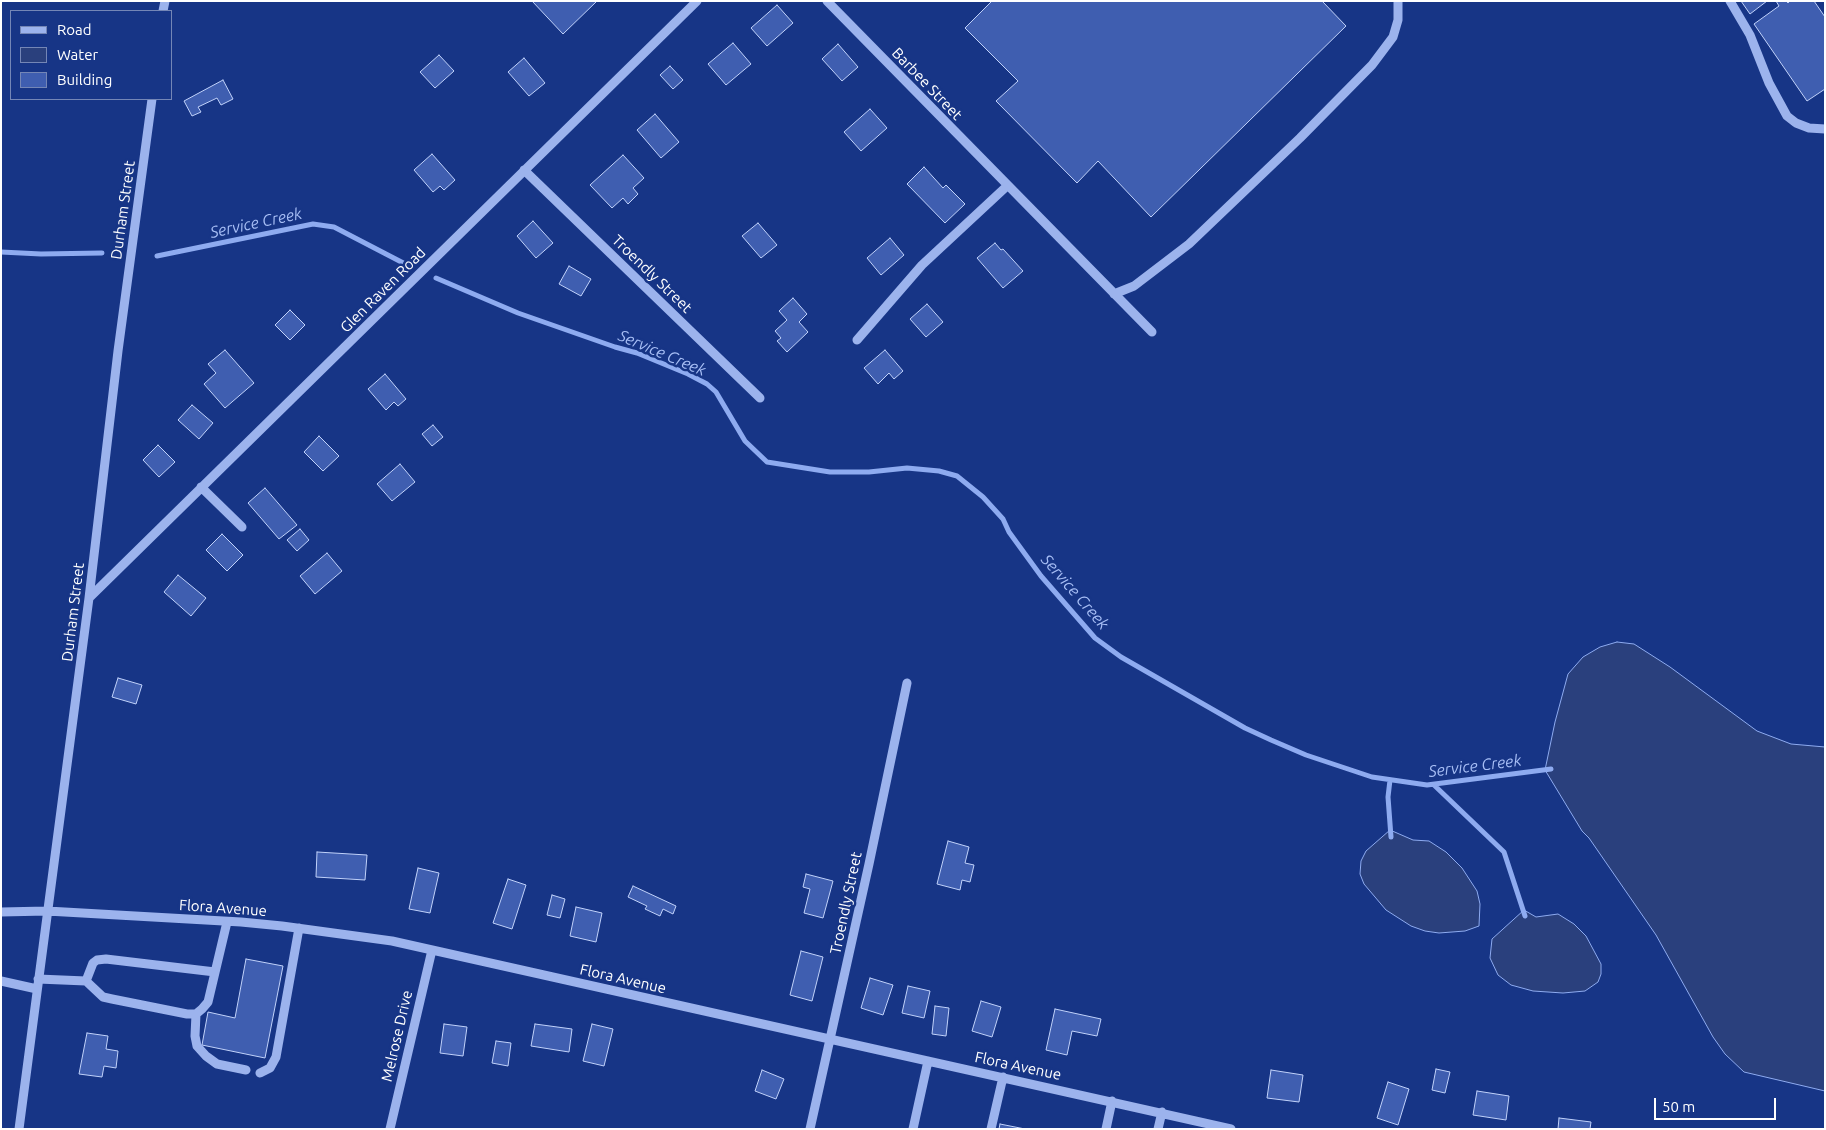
<!DOCTYPE html>
<html>
<head>
<meta charset="utf-8">
<style>
  body { margin:0 }
  #map { position:relative; width:1826px; height:1130px; overflow:hidden; background:#173586; font-family:Ubuntu,sans-serif }
  canvas { display:block }
  .frame { position:absolute; inset:0; border:2px solid #fff; pointer-events:none }
  .legend { position:absolute; left:10px; top:10px; width:162px; height:90px; box-sizing:border-box; background:#173586; border:1px solid #7486b6; margin:0; padding:6px 9px; list-style:none; font-size:15px; color:#fff }
  .legend li { display:flex; align-items:center; gap:10px; height:25px }
  .legend b { width:25px; border:1px solid #7486b6 }
  .scale { position:absolute; left:1654px; top:1098px; width:122px; height:22px; box-sizing:border-box; border:2px solid #fff; border-top:0; padding-left:6px; font-size:15px; line-height:18px; white-space:nowrap; color:#fff; -webkit-text-stroke:4px #173586; paint-order:stroke }
</style>
</head>
<body>
<div id="map">
<canvas width="1826" height="1130"></canvas>
<div class="frame"></div>
<ul class="legend">
<li><b style="height:6px;background:#9cb3ed"></b>Road</li>
<li><b style="height:14px;background:#2a407d"></b>Water</li>
<li><b style="height:14px;background:#3f5eb0"></b>Building</li>
</ul>
<div class="scale">50 m</div>
</div>
<script>
const g = document.querySelector('canvas').getContext('2d');
g.lineJoin = 'round';
function fill(path, color) { g.fillStyle = color; g.fill(path, 'evenodd'); }
const shape = rows => new Path2D(rows.map(r => 'M' + r).join(''));
function stroke(path, color, width, dash) { g.strokeStyle = color; g.lineWidth = width; g.lineCap = dash ? 'butt' : 'round'; g.setLineDash(dash || []); g.stroke(path); }
function write(font, color, halo, rows, align = 'center') {
  g.font = font + ' Ubuntu,sans-serif'; g.lineWidth = 5; g.setLineDash([]); g.textBaseline = 'middle'; g.strokeStyle = halo; g.fillStyle = color; for (const [text, x, y, turn = 0] of rows) {
    g.save(); g.translate(x, y); g.rotate((+turn || 0) * Math.PI / 180); g.textAlign = isNaN(turn) ? turn : align; if (halo) g.strokeText(text, 0, 0); g.fillText(text, 0, 0); g.restore();
  }
}
const water = shape([
  [1617,642,1634,644,1670,667,1757,731,1791,744,1825,747,1825,1091,1744,1072,1725,1054,1713,1037,1656,935,1589,838,1582,831,1545,770,1555,722,1568,674,1583,657,1600,647,1617,642],
  [1390,830,1413,840,1429,841,1446,852,1462,868,1477,891,1480,904,1479,926,1465,931,1439,933,1425,931,1411,926,1386,910,1364,884,1360,874,1361,861,1366,851,1390,830],
  [1524,910,1536,917,1558,914,1574,924,1586,936,1601,964,1601,974,1598,982,1585,991,1563,993,1533,991,1511,985,1498,975,1490,958,1492,939,1524,910]
]);
fill(water, '#2a407d');
stroke(water, '#8eabf0', 1);
stroke(shape([
  [1,252,41,254,102,253],
  [157,256,313,224,334,227,411,267],
  [436,278,518,313,615,347,637,353,688,374,707,384,716,392,745,441,767,462,830,472,869,472,907,468,939,471,957,476,983,497,1003,519,1009,532,1041,576,1095,638,1121,657,1245,728,1271,740,1306,755,1372,777,1427,785,1551,769],
  [1390,780,1388,797,1391,837],
  [1434,785,1504,852,1525,916]
]), '#8eabf0', 5);
const building = shape([
  [532,1,597,1,563,34,532,1],
  [992,1,1322,1,1346,26,1151,217,1098,161,1077,183,996,101,1018,81,965,28,992,1],
  [1741,1,1767,1,1750,14,1741,1],
  [1776,1,1786,1,1788,3,1790,1,1814,1,1825,17,1825,89,1807,101,1754,24,1779,6,1776,1],
  [777,5,793,23,767,46,751,28,777,5],
  [733,43,751,64,726,85,708,64,733,43],
  [838,44,858,67,842,81,822,59,838,44],
  [439,55,454,71,435,88,420,72,439,55],
  [524,58,545,83,529,96,508,72,524,58],
  [670,66,683,80,673,89,660,75,670,66],
  [223,80,233,99,221,105,217,98,198,107,201,112,192,116,184,101,223,80],
  [870,109,887,128,861,151,844,132,870,109],
  [655,114,679,142,661,158,637,130,655,114],
  [432,154,455,180,444,190,440,186,433,192,414,170,432,154],
  [623,155,644,178,633,188,638,194,628,204,623,198,612,208,590,185,623,155],
  [924,167,943,188,946,185,965,204,945,223,907,184,924,167],
  [533,221,553,243,536,258,517,236,533,221],
  [758,223,777,245,761,258,742,236,758,223],
  [890,238,904,255,881,275,867,258,890,238],
  [995,243,1001,250,1003,249,1023,271,1003,288,977,258,995,243],
  [569,266,591,279,581,296,559,284,569,266],
  [793,298,807,314,799,322,808,332,787,352,777,341,781,338,775,331,787,320,779,311,793,298],
  [927,304,943,322,926,337,910,319,927,304],
  [290,310,305,325,290,340,275,325,290,310],
  [225,350,254,383,225,408,204,384,216,373,208,364,225,350],
  [885,350,903,371,894,379,889,373,878,384,864,368,885,350],
  [385,374,406,399,398,406,394,402,386,410,368,389,385,374],
  [192,405,213,423,199,439,178,420,192,405],
  [433,425,443,437,432,446,422,434,433,425],
  [319,436,339,456,323,471,304,452,319,436],
  [158,445,175,462,159,477,143,460,158,445],
  [400,464,415,482,392,501,377,484,400,464],
  [265,488,297,525,279,539,248,503,265,488],
  [300,529,309,540,297,551,287,540,300,529],
  [222,534,243,555,227,571,206,550,222,534],
  [327,553,342,571,315,594,300,576,327,553],
  [178,575,206,598,191,616,164,592,178,575],
  [118,678,142,685,136,704,112,697,118,678],
  [948,841,969,847,965,863,974,865,970,882,962,880,960,890,937,884,948,841],
  [317,852,367,855,365,880,316,877,317,852],
  [418,868,439,873,430,913,409,909,418,868],
  [806,874,833,881,823,918,804,913,810,889,803,887,806,874],
  [508,879,526,885,512,929,493,923,508,879],
  [633,886,676,906,673,914,663,909,660,916,645,909,647,906,628,897,633,886],
  [552,895,565,899,560,918,547,915,552,895],
  [576,907,602,913,596,942,570,936,576,907],
  [801,951,823,957,812,1001,790,995,801,951],
  [246,959,283,966,265,1058,202,1045,208,1012,235,1018,246,959],
  [870,978,893,985,883,1015,861,1008,870,978],
  [908,986,930,991,924,1018,902,1013,908,986],
  [981,1001,1001,1007,992,1037,972,1031,981,1001],
  [935,1006,949,1008,946,1036,932,1034,935,1006],
  [1055,1009,1101,1019,1097,1036,1072,1031,1067,1055,1046,1050,1055,1009],
  [444,1024,467,1027,463,1056,440,1053,444,1024],
  [535,1024,572,1029,569,1052,531,1046,535,1024],
  [592,1024,613,1029,604,1066,583,1061,592,1024],
  [87,1033,108,1036,106,1049,118,1051,116,1068,104,1066,102,1077,79,1074,87,1033],
  [496,1041,511,1043,508,1066,492,1063,496,1041],
  [1436,1069,1450,1072,1445,1093,1432,1090,1436,1069],
  [762,1070,784,1079,776,1099,755,1091,762,1070],
  [1271,1070,1303,1075,1299,1102,1267,1098,1271,1070],
  [1388,1082,1409,1089,1398,1125,1377,1118,1388,1082],
  [1477,1091,1509,1096,1506,1120,1473,1115,1477,1091],
  [1559,1118,1591,1122,1590,1129,1558,1129,1559,1118],
  [1000,1124,1025,1129,999,1129,1000,1124]
]);
fill(building, '#3f5eb0');
stroke(building, '#c1d2fa', 1);
stroke(shape([
  [827,1,1152,332],
  [1730,1,1750,35,1769,83,1787,116,1796,123,1809,128,1825,129],
  [163,11,165,1],
  [524,170,760,398],
  [1114,294,1134,286,1189,244,1300,138,1372,65,1393,37,1398,20,1398,1],
  [857,340,922,265,1007,186],
  [201,487,242,527],
  [89,598,697,1],
  [1,912,47,911,241,922,282,926,392,941,1231,1129],
  [38,979,86,981,103,997,112,999,187,1014,196,1014,202,1009,208,1002,227,922],
  [1,981,37,989],
  [86,981,93,963,97,960,106,959,215,972],
  [196,1014,195,1036,197,1046,206,1056,217,1064,246,1070],
  [260,1073,270,1068,276,1057,299,928],
  [19,1129,89,598,118,351,152,99],
  [390,1129,432,950],
  [810,1129,869,864,907,683],
  [913,1129,928,1061],
  [991,1129,1003,1077],
  [1106,1129,1112,1101],
  [1158,1129,1162,1112]
]), '#9cb3ed', 9);
write('15px', '#fff', '#173586', [
  ["Barbee Street",927,84,46],
  ["Durham Street",123,210,-82],
  ["Troendly Street",652,274,44],
  ["Glen Raven Road",383,290,-45],
  ["Durham Street",73,612,-83],
  ["Troendly Street",846,903,-78],
  ["Flora Avenue",223,908,4],
  ["Flora Avenue",623,979,13],
  ["Melrose Drive",397,1036,-77],
  ["Flora Avenue",1018,1066,12]
]);
write('italic 16px', '#a7bef5', '#173586', [
  ["Service Creek",256,223,-12],
  ["Service Creek",662,353,23],
  ["Service Creek",1075,592,49],
  ["Service Creek",1475,766,-7]
]);
</script>
</body>
</html>
